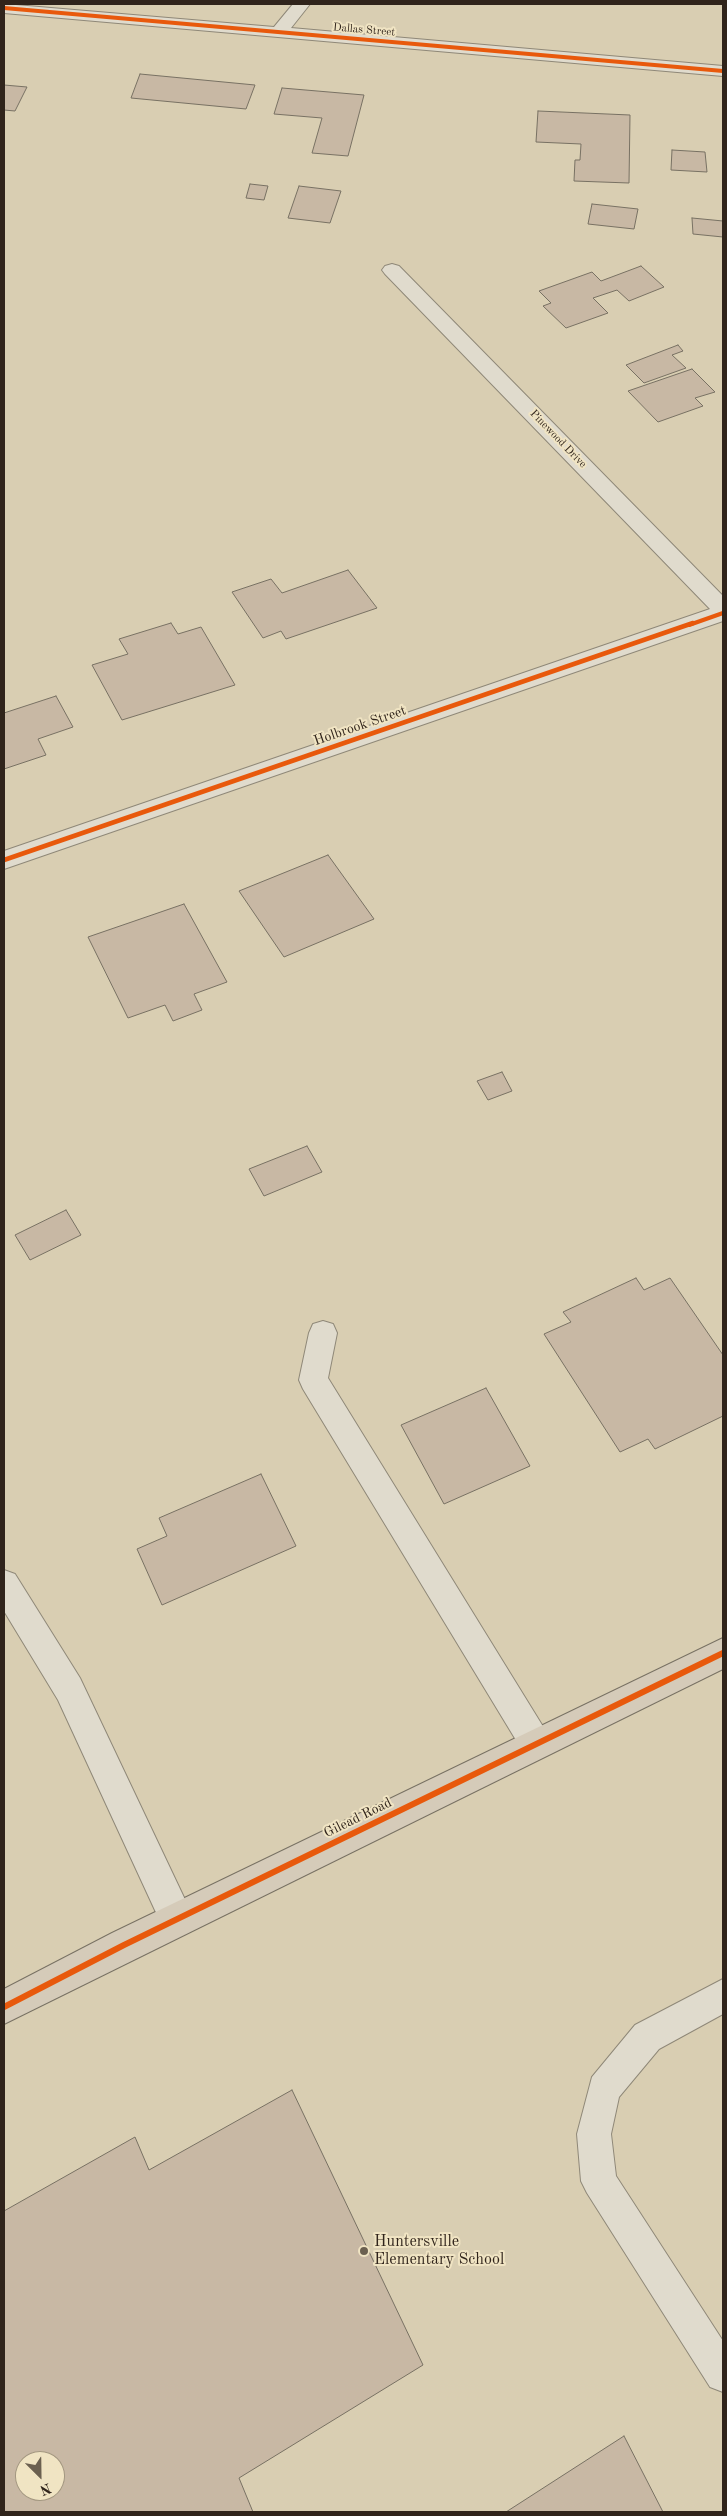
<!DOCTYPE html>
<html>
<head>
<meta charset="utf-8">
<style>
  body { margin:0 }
  #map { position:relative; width:727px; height:2516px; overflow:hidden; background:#d9ceb2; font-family:"Old Standard TT",serif }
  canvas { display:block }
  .frame { position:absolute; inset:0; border:5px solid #30241b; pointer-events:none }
  .north { position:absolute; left:15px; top:2451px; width:50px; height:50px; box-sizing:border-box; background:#f0e4c3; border:1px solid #a39780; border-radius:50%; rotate:157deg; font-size:14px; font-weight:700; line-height:20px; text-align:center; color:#30241b }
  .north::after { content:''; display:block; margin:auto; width:18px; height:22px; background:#6b6050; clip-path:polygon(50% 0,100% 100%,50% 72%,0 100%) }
</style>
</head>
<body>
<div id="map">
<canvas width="727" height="2516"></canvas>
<div class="frame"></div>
<div class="north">N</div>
</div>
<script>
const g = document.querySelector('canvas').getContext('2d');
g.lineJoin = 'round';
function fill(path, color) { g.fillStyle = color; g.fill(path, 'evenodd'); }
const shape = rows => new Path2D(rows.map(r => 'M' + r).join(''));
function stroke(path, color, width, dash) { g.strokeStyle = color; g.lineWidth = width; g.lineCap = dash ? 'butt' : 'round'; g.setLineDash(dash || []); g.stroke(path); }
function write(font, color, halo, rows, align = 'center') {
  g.font = font + ' "Old Standard TT",serif'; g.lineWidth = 4; g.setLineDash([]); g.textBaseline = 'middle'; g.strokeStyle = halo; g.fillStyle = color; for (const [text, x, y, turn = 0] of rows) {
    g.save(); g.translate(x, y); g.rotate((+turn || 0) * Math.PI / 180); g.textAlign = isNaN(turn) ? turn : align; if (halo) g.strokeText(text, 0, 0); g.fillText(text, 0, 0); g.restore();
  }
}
const building = shape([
  [140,74,255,85,246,109,131,98,140,74],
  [4,85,27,87,15,111,4,110,4,85],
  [282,88,364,95,348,156,312,153,322,118,274,114,282,88],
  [538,111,630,115,629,183,574,181,575,160,580,160,581,144,536,142,538,111],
  [672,150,705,152,707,172,671,170,672,150],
  [250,184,268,186,264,200,246,198,250,184],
  [299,186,341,191,330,223,288,218,299,186],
  [592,204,638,209,634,229,588,224,592,204],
  [692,218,723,221,723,237,693,234,692,218],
  [641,266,664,287,629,301,617,290,593,298,608,313,566,328,543,306,551,303,539,291,592,272,601,281,641,266],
  [678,345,683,351,672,355,686,368,644,383,626,365,678,345],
  [692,369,715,392,695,398,703,406,658,422,628,391,692,369],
  [348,570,377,608,286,639,281,631,263,638,232,592,271,579,282,593,348,570],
  [171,623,178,634,201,627,235,685,122,720,92,665,128,654,119,639,171,623],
  [56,696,73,727,38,739,46,755,4,769,4,713,56,696],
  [328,855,374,919,284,957,239,891,328,855],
  [184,904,227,982,194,994,202,1010,173,1021,165,1005,128,1018,88,937,184,904],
  [502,1072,512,1091,488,1100,477,1081,502,1072],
  [307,1146,322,1172,264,1196,249,1169,307,1146],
  [66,1210,81,1235,30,1260,15,1235,66,1210],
  [636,1278,644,1290,670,1278,723,1355,723,1416,655,1449,648,1439,620,1452,544,1334,571,1322,563,1312,636,1278],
  [486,1388,530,1466,444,1504,401,1425,486,1388],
  [261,1474,296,1546,162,1605,137,1549,167,1536,159,1518,261,1474],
  [292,2090,423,2365,239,2478,253,2512,4,2512,4,2211,135,2137,149,2170,292,2090],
  [25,2461,55,2461,55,2491,25,2491,25,2461],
  [624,2436,663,2512,506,2512,624,2436]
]);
fill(building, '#c8b8a4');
stroke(building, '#787163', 1);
const minor = shape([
  [4,4,274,27,293,4,310,4,291,28,723,66,723,76,4,13,4,4],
  [392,264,399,266,723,596,723,621,4,869,4,851,710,609,385,274,382,270,385,266,392,264],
  [323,1321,333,1324,337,1333,328,1378,547,1733,552,1744,547,1755,536,1760,525,1755,303,1389,299,1380,309,1333,313,1324,323,1321],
  [4,1570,15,1574,80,1678,189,1908,194,1920,189,1932,177,1937,165,1932,58,1700,4,1611,4,1570],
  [723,1979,723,2014,659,2049,619,2097,611,2134,616,2176,723,2341,723,2392,710,2387,587,2193,581,2181,577,2134,592,2077,635,2025,723,1979]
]);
const major = shape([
  [723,1638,723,1669,4,2024,4,1989,112,1933,723,1638]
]);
stroke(minor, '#8f8878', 2);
stroke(major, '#787163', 2);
fill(minor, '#e0dbcd');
fill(major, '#d5cbb9');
stroke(shape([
  [4,8,723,71],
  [689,625,723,613]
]), '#e8590c', 4);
stroke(shape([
  [4,860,693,623]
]), '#e8590c', 4.5);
stroke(shape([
  [4,2007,124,1945,723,1653]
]), '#e8590c', 6);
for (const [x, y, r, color] of [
  [364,2251,5,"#6b6050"]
]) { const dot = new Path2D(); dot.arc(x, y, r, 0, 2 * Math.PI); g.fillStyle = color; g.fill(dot); stroke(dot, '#f0e4c3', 2); }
write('11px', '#30241b', '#f0e4c3', [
  ["Dallas Street",364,30,5],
  ["Pinewood Drive",558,439,46]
]);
write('14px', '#30241b', '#f0e4c3', [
  ["Holbrook Street",360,726,-19],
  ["Gilead Road",358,1818,-26]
]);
write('16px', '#30241b', '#f0e4c3', [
  ["Huntersville",374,2242],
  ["Elementary School",374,2260]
], 'left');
</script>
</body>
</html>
